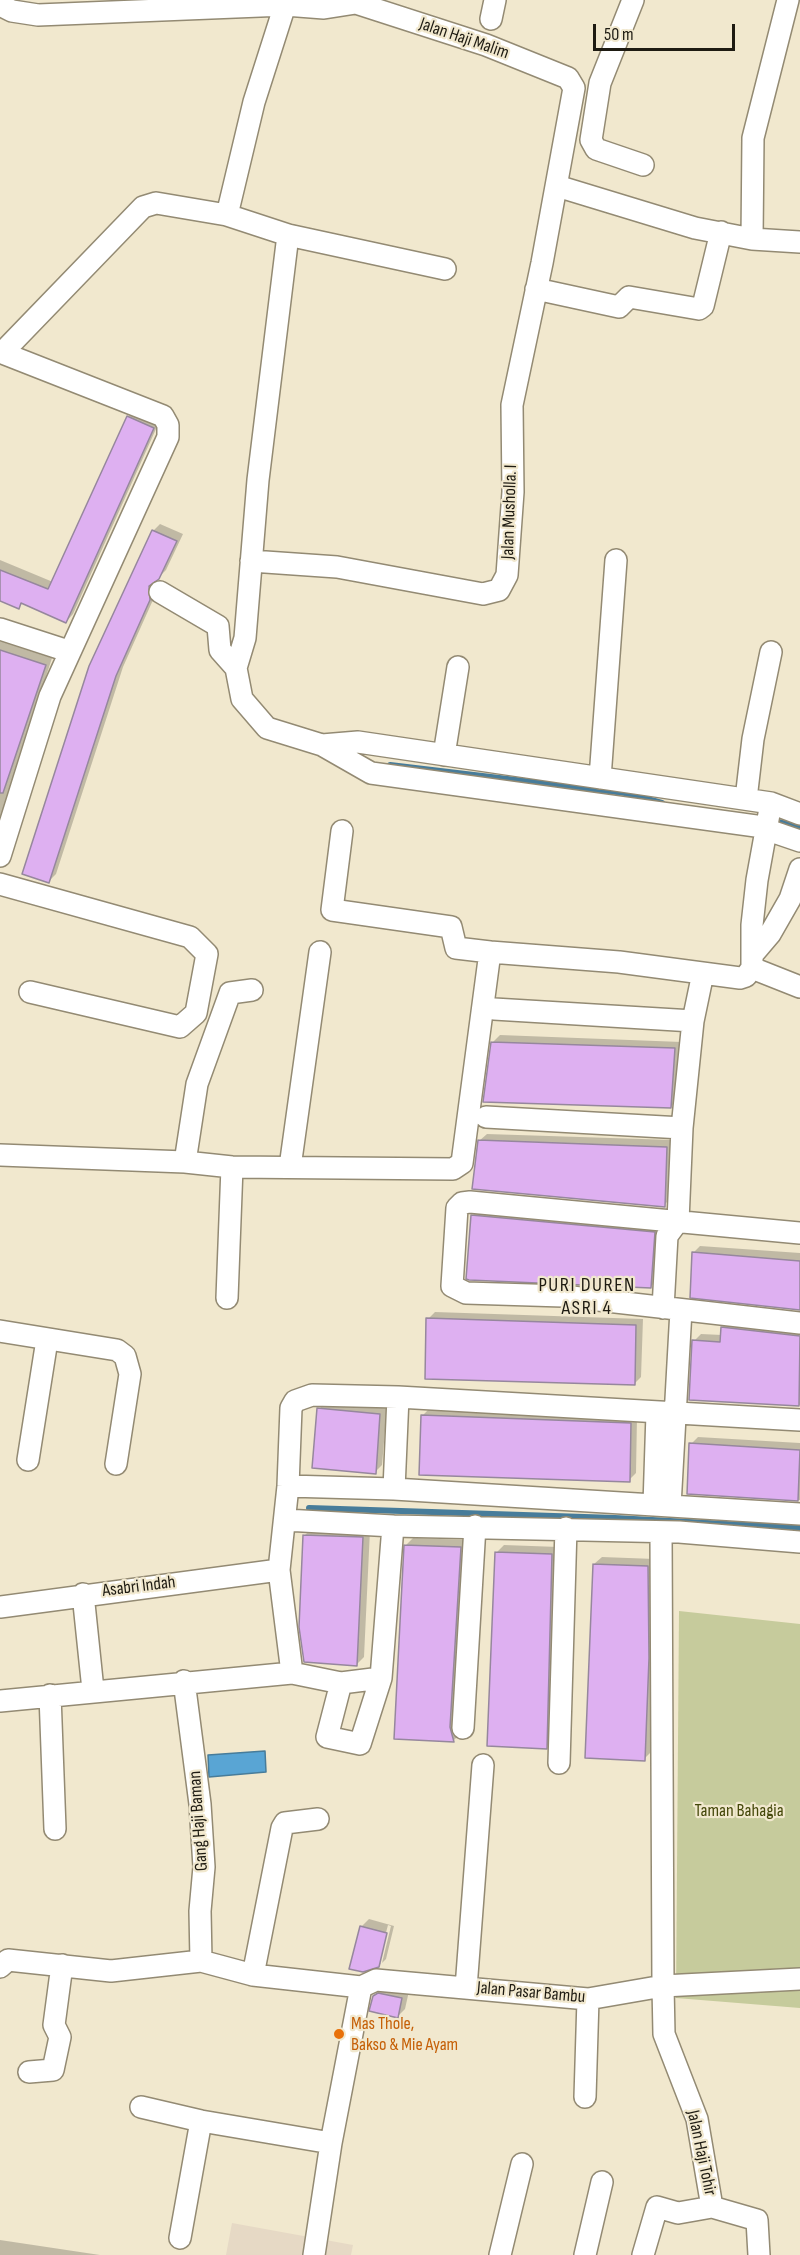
<!DOCTYPE html>
<html>
<head>
<meta charset="utf-8">
<style>
  body { margin:0 }
  #map { position:relative; width:800px; height:2255px; overflow:hidden; background:#f1e8ce; font-family:"Sofia Sans Condensed",sans-serif }
  canvas { display:block }
  .scale { position:absolute; left:593px; top:24px; width:142px; height:27px; box-sizing:border-box; border:3px solid #1e1b12; border-top:0; padding-left:8px; font-size:18px; line-height:21px; white-space:nowrap; color:#1e1b12; -webkit-text-stroke:4px #f1e8ce; paint-order:stroke }
</style>
</head>
<body>
<div id="map">
<canvas width="800" height="2255"></canvas>
<div class="scale">50 m</div>
</div>
<script>
const g = document.querySelector('canvas').getContext('2d');
g.lineJoin = 'round';
function fill(path, color) { g.fillStyle = color; g.fill(path, 'evenodd'); }
const shape = rows => new Path2D(rows.map(r => 'M' + r).join(''));
function stroke(path, color, width, dash) { g.strokeStyle = color; g.lineWidth = width; g.lineCap = dash ? 'butt' : 'round'; g.setLineDash(dash || []); g.stroke(path); }
function write(font, color, halo, rows, align = 'center') {
  g.font = font + ' "Sofia Sans Condensed",sans-serif'; g.lineWidth = 4.5; g.setLineDash([]); g.textBaseline = 'middle'; g.strokeStyle = halo; g.fillStyle = color; for (const [text, x, y, turn = 0] of rows) {
    g.save(); g.translate(x, y); g.rotate((+turn || 0) * Math.PI / 180); g.textAlign = isNaN(turn) ? turn : align; if (halo) g.strokeText(text, 0, 0); g.fillText(text, 0, 0); g.restore();
  }
}
fill(shape([
  [232,2223,353,2245,351,2255,226,2255]
]), '#e6d9c5');
fill(shape([
  [679,1611,800,1624,800,2008,676,1998]
]), '#c6cb9c');
const water = shape([
  [265,1751,266,1772,209,1777,208,1755,265,1751]
]);
fill(water, '#59a5d4');
stroke(water, '#477c9a', 1.5);
fill(shape([
  [136,409,160,420,73,614,66,622,23,603,18,607,0,599,0,560,53,582,129,417],
  [160,524,183,534,166,570,156,580,157,591,123,667,56,874,49,881,153,531],
  [0,641,52,658,0,818],
  [500,1035,682,1042,678,1100,671,1107,492,1043],
  [487,1134,673,1140,671,1198,664,1205,479,1141],
  [479,1209,662,1226,658,1280,651,1286,472,1216],
  [700,1246,800,1253,800,1309,693,1253],
  [435,1312,643,1319,641,1377,634,1384,428,1319],
  [729,1320,800,1328,800,1405,690,1399,694,1341,701,1334,722,1335,722,1327],
  [326,1402,387,1407,382,1465,375,1472,319,1409],
  [430,1408,637,1417,636,1473,629,1480,423,1415],
  [698,1437,800,1443,800,1500,689,1493,691,1444],
  [312,1528,370,1530,364,1657,357,1664,305,1535],
  [413,1538,468,1540,461,1733,454,1740,396,1738,406,1545],
  [504,1545,559,1547,553,1740,546,1747,497,1552],
  [602,1557,655,1559,655,1649,651,1752,644,1759,594,1564],
  [369,1919,394,1926,386,1959,382,1963,391,1926,388,1925,378,1963,381,1963,378,1966,361,1927],
  [382,1989,409,1991,405,2009,398,2016,374,1996],
  [0,2240,100,2255,0,2255]
]), '#0003');
stroke(shape([
  [390,765,625,793,662,803],
  [778,822,800,827],
  [309,1508,615,1518,800,1528]
]), '#477c9a', 6);
const building = shape([
  [127,416,154,428,66,623,21,603,19,609,0,601,0,570,48,589,127,416],
  [152,530,177,541,159,579,149,586,150,600,116,676,49,883,22,874,89,666,152,530],
  [0,650,46,665,3,793,0,793,0,650],
  [491,1042,675,1048,671,1108,483,1102,491,1042],
  [478,1140,667,1147,665,1207,472,1189,478,1140],
  [471,1215,655,1232,651,1288,469,1280,466,1279,471,1215],
  [692,1252,800,1261,800,1310,690,1298,692,1252],
  [426,1318,636,1325,635,1385,425,1379,426,1318],
  [721,1327,800,1336,799,1406,689,1400,692,1340,720,1342,721,1327],
  [317,1408,380,1414,376,1474,312,1468,317,1408],
  [421,1415,631,1423,630,1482,419,1475,421,1415],
  [689,1443,800,1450,798,1501,687,1494,689,1443],
  [303,1535,363,1537,357,1666,304,1662,299,1627,303,1535],
  [404,1545,461,1547,450,1727,454,1742,394,1739,404,1545],
  [495,1552,552,1554,547,1749,487,1746,495,1552],
  [593,1564,648,1566,649,1658,645,1761,585,1758,593,1564],
  [360,1926,387,1933,379,1967,363,1972,349,1969,360,1926],
  [378,1993,402,1998,398,2018,369,2011,373,1996,378,1993]
]);
fill(building, '#deb0f1');
stroke(building, '#96879d', 1.5);
const minor = shape([
  [633,0,600,83,591,140,596,149,643,165],
  [0,5,12,11,38,15,285,5,324,8,356,3,486,45,568,78,574,88,542,263,512,405,513,492,507,575,499,590,483,594,337,567,251,561],
  [285,5,254,102,227,215,288,235,445,269],
  [491,19,495,0],
  [557,186,695,228,752,239,800,242],
  [288,235,258,480,245,638,236,668,242,699,267,728,322,745,371,773,756,826,800,841],
  [752,239,753,138,788,0],
  [536,289,619,307,629,297,699,309,703,306,721,232],
  [0,352,163,416,168,425,168,437,50,696,0,856],
  [2,353,143,207,156,203,227,215],
  [160,592,218,626,220,650,236,668],
  [0,629,68,651],
  [322,745,358,742,771,803,800,814],
  [444,755,458,667],
  [600,778,616,560],
  [746,799,753,739,771,652],
  [342,831,332,910,451,927,456,948,490,952],
  [0,884,190,937,207,954,196,1013,180,1027,30,992],
  [753,954,770,934,790,899,800,869],
  [752,968,800,987],
  [494,1009,693,1021],
  [486,1117,682,1128],
  [0,1155,185,1162,232,1167,453,1169,462,1163,490,952,619,962,740,978,746,976,752,968,752,925,757,880,771,803],
  [185,1162,197,1084,230,993,252,990],
  [290,1167,320,952],
  [800,1233,470,1202,462,1203,457,1208,452,1286,466,1293,563,1296,800,1323],
  [227,1298,232,1167],
  [663,1308,667,1236,678,1221,682,1128,693,1021,703,973],
  [0,1331,117,1350,125,1356,130,1374,116,1464],
  [28,1460,47,1340],
  [288,1486,394,1489,800,1514],
  [394,1489,398,1397],
  [654,1505,657,1413],
  [670,1506,681,1310],
  [285,1520,393,1526,679,1532,800,1542],
  [83,1594,93,1690],
  [0,1607,279,1570],
  [292,1673,279,1570,288,1486,291,1408,295,1401,312,1395,398,1397,800,1420],
  [184,1681,200,1804,204,1867,200,1911,201,1961],
  [341,1683,327,1737,360,1744,381,1678],
  [50,1695,55,1829],
  [0,1701,292,1673,341,1683,381,1678,393,1526],
  [463,1728,475,1526],
  [559,1763,566,1528],
  [0,1967,8,1960,111,1971,201,1961,253,1975,361,1987],
  [253,1975,282,1828,285,1823,318,1819],
  [466,1988,483,1765],
  [29,2072,53,2070,60,2037,54,2025,62,1965],
  [585,2097,588,1999],
  [141,2107,201,2121,331,2143],
  [180,2238,201,2121],
  [314,2255,331,2143,361,1987,376,1980,588,1999,663,1986,661,1532],
  [500,2255,522,2164],
  [585,2255,602,2182],
  [643,2255,657,2207,678,2213,712,2207],
  [759,2255,757,2220,712,2207,697,2119,664,2034,663,1986,800,1979]
]);
stroke(minor, '#938a73', 24);
stroke(minor, '#fff', 21);
for (const [x, y, r, color] of [
  [339,2034,6,"#e8710a"]
]) { const dot = new Path2D(); dot.arc(x, y, r, 0, 2 * Math.PI); g.fillStyle = color; g.fill(dot); stroke(dot, '#f1e8ce', 2); }
write('18px', '#1e1b12', '#f1e8ce', [
  ["Jalan Haji Malim",464,39,19],
  ["Jalan Musholla. I",510,512,-88],
  ["Asabri Indah",139,1587,-7],
  ["Gang Haji Baman",199,1821,-94],
  ["Jalan Pasar Bambu",531,1993,5],
  ["Jalan Haji Tohir",701,2153,78]
]);
write('18px', '#45480a', '#f1e8ce', [
  ["Taman Bahagia",739,1811]
]);
write('18px', '#c56008', '#f1e8ce', [
  ["Mas Thole,",351,2024],
  ["Bakso & Mie Ayam",351,2045]
], 'left');
g.letterSpacing = '1.5px';
write('20px', '#1e1b12', '#f1e8ce', [
  ["PURI DUREN",587,1286],
  ["ASRI 4",587,1309]
]);
g.letterSpacing = '0px';
</script>
</body>
</html>
